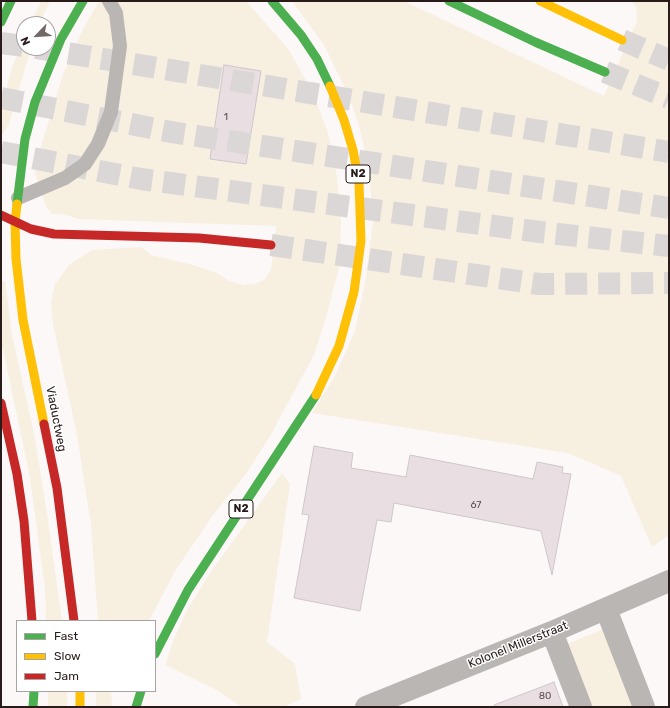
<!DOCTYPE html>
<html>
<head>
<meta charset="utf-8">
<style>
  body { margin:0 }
  #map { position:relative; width:670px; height:708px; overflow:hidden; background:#fcf8f8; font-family:Rubik,sans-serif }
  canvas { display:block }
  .frame { position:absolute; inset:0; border:2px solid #281b1a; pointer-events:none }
  .legend { position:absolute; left:16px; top:620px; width:140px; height:72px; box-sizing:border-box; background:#fff; border:1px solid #a9a4a3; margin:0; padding:5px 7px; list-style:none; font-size:12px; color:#281b1a }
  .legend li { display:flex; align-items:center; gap:8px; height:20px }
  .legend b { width:20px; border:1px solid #a9a4a3 }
  .north { position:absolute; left:16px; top:16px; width:40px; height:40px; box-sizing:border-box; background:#fff; border:1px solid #a9a4a3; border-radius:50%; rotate:245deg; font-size:11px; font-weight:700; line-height:16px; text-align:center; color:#281b1a }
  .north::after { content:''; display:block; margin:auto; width:14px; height:18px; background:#726868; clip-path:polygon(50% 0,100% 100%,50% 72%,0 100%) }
</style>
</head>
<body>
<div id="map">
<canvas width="670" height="708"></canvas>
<div class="frame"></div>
<ul class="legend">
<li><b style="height:5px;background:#4caf50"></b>Fast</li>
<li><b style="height:5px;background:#ffc107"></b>Slow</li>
<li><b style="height:5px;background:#c62828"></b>Jam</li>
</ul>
<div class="north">N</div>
</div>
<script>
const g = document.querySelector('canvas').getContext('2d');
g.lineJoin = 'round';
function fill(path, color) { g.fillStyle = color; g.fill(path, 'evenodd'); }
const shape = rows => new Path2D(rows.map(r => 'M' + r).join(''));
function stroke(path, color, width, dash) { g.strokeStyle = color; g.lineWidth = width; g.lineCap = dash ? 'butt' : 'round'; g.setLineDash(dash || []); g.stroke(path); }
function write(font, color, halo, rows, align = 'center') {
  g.font = font + ' Rubik,sans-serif'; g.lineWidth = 3; g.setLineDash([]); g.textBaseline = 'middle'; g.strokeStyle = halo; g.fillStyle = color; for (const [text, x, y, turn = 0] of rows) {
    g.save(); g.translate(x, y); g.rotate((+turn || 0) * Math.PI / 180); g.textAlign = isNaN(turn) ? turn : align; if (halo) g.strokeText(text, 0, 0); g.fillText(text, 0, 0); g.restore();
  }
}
fill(shape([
  [41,1,50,1,39,24,30,24],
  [99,1,246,1,289,50,313,93,328,133,337,177,341,223,339,267,327,314,314,355,270,436,246,474,213,515,175,571,149,621,98,621,91,525,77,435,53,324,51,303,55,284,70,264,92,250,141,247,151,255,193,265,217,273,229,281,243,285,255,284,264,280,271,270,276,226,78,219,63,214,52,214,46,206,35,173,37,160,63,74,83,29],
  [292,1,404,1,604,96,637,21,636,7,631,1,669,1,669,535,652,547,621,476,568,453,312,413,335,376,355,331,366,277,373,221,369,169,360,129,348,94,324,45],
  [24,38,24,48,31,48,9,124,1,137,1,115,5,95,11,70],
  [5,281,12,335,35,438,47,514,62,621,46,621,45,589,30,477,1,340,1,282],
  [282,473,290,484,267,642,295,664,301,699,283,707,242,707,215,689,165,665,174,639,187,610,210,573],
  [608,627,639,707,589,707,565,645],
  [48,691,67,691,67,707,48,707],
  [96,691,111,691,112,707,96,707]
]), '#f7efe0');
const building = shape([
  [224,65,261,71,246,164,210,159,224,65],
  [314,446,353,453,351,468,406,477,410,455,533,479,537,462,563,467,562,473,571,474,552,575,541,531,394,503,391,522,377,520,360,611,294,598,309,515,302,514,314,446],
  [554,682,563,707,494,707,494,705,554,682]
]);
fill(building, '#e9dfe2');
stroke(building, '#cec7ca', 1);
stroke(shape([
  [622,40,669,60],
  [1,43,24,46],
  [36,48,669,152],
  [605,72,669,98],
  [1,98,171,132,669,208],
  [1,152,141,179,540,232,669,246],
  [271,245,539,284,669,283]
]), '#dcd7d7', 22, [22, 11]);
stroke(shape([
  [18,198,65,178,85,164,98,144,111,112,120,46,116,13,109,1]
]), '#bab6b4', 14);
stroke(shape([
  [606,609,644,707],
  [552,632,581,707],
  [366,707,552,632,669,581]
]), '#bab6b4', 22);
stroke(shape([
  [272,1,301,35,317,59,330,86],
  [449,1,535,42,605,72],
  [1,22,11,1],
  [17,204,25,139,35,102,61,39,83,1],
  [155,654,188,590,316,395],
  [33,707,34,691],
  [136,707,141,691]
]), '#4caf50', 9);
stroke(shape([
  [540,1,622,40],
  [17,204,15,222,16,259,23,320,44,424],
  [316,395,339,346,354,292,361,241,359,183,353,150,344,120,330,86],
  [80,691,80,707]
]), '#ffc107', 9);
stroke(shape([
  [1,215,31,229,54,234,199,238,271,245],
  [1,403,17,474,24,521,32,621],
  [44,424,57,488,74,621]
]), '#c62828', 9);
write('10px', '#5b4f4f', null, [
  ["1",226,117],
  ["67",476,505],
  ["80",545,696]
]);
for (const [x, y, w] of [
  [358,174,24],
  [241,509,24]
]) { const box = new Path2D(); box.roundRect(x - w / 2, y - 9, w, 18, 3); g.fillStyle = '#fff'; g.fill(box); stroke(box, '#281b1a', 1); }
write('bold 11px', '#281b1a', null, [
  ["N2",358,174],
  ["N2",241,509]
]);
write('12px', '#281b1a', '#fff', [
  ["Viaductweg",56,419,79],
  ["Kolonel Millerstraat",518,645,-22]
]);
</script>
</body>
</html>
